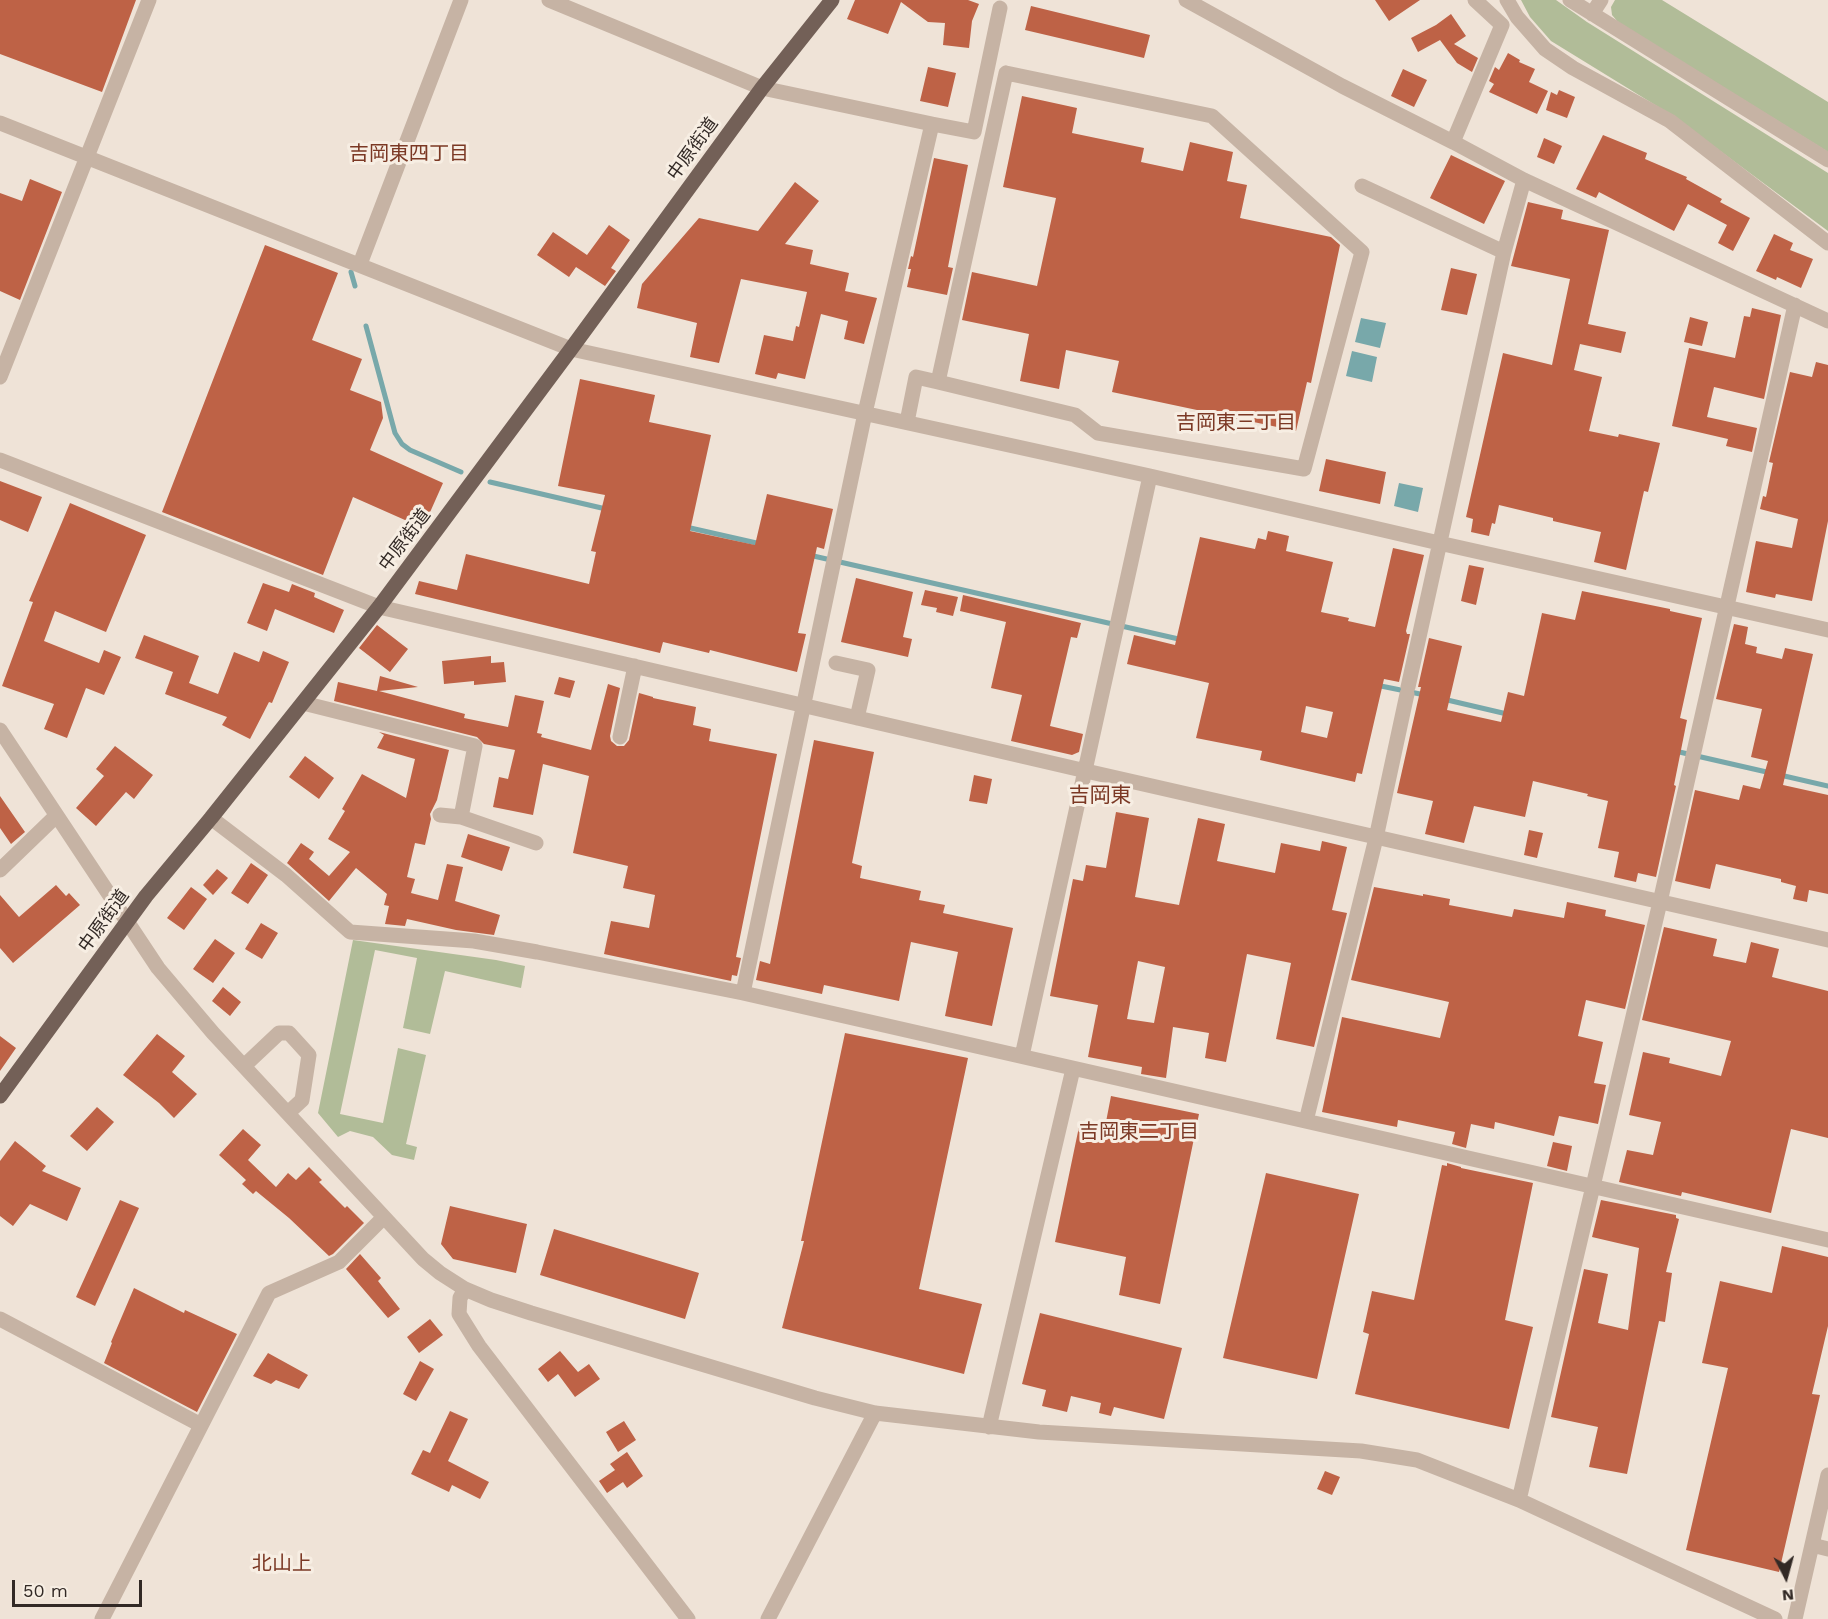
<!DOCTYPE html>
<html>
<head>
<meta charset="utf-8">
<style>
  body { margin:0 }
  #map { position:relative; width:1828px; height:1619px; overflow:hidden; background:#efe3d7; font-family:"Work Sans",sans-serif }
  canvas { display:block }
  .north { position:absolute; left:1756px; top:1547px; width:60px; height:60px; -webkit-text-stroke:4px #f7eee3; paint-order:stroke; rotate:174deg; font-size:16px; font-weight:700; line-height:24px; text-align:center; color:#322925 }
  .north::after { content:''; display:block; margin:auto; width:21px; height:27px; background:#322925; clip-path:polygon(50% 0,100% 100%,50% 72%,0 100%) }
  .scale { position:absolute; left:12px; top:1580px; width:130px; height:27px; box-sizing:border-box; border:3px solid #322925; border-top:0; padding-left:8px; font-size:18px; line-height:21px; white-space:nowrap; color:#322925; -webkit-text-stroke:4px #f7eee3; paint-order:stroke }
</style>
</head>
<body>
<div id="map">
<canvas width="1828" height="1619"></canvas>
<div class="north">N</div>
<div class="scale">50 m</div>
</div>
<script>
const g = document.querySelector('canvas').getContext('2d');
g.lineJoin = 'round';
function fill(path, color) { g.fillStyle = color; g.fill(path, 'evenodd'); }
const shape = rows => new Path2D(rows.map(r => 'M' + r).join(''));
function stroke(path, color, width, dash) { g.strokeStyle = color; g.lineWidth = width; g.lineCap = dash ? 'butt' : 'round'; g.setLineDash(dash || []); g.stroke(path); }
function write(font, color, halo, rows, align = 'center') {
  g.font = font + ' "Work Sans","Noto Sans JP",sans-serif'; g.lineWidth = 6; g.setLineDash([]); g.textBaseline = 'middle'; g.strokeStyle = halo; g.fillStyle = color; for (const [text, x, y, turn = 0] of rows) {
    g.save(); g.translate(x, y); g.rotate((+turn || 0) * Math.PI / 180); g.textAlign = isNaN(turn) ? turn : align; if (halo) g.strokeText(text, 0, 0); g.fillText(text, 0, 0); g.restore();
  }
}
fill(shape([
  [1521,0,1556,0,1587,22,1828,173,1828,231,1673,116,1551,41,1530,17],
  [1615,0,1662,0,1828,102,1828,152,1618,22,1612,15,1611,7],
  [353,940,496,960,525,966,521,988,445,971,430,1034,403,1028,417,958,375,950,340,1114,383,1123,398,1048,426,1055,406,1144,417,1147,414,1160,392,1155,373,1137,350,1131,338,1137,318,1113]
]), '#b1bc98');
fill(shape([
  [1361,318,1386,323,1380,348,1355,342],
  [1352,351,1377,357,1372,382,1346,376],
  [1399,483,1423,488,1418,512,1394,506]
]), '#78a8aa');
stroke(shape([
  [351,272,355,286],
  [366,326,395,433,402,444,410,450,461,472],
  [490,482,606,509],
  [686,527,761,544],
  [809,555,1183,640],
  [1376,685,1425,695],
  [1443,699,1507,714],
  [1675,751,1771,773],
  [1780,775,1828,786]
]), '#78a8aa', 5);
fill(shape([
  [0,0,136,0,102,92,0,54],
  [855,0,968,0,979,4,972,21,969,48,943,45,945,23,928,22,901,2,888,34,847,19],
  [1375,0,1420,0,1389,21],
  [1031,6,1150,35,1144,58,1025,30],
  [1451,14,1466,36,1454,44,1478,58,1472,72,1457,63,1440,40,1418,52,1411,38,1436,25],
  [1508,53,1520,60,1519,62,1535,69,1529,82,1548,91,1537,114,1489,92,1494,84,1489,81,1495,67,1499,70],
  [928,67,956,73,948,107,920,101],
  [1403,69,1427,80,1414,107,1391,96],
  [1559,90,1575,97,1567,118,1546,110,1551,92,1557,95],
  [1022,96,1077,108,1072,133,1144,148,1141,162,1183,171,1190,142,1233,152,1227,181,1247,185,1240,218,1331,237,1340,245,1311,383,1307,382,1296,431,1112,392,1119,361,1066,350,1059,389,1020,381,1029,334,962,320,972,272,1037,286,1056,198,1003,187],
  [1603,135,1647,153,1645,159,1687,177,1686,179,1722,199,1720,202,1750,218,1733,251,1718,243,1727,225,1688,204,1674,231,1599,192,1596,198,1576,189],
  [1544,138,1562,146,1554,164,1537,157],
  [1451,155,1505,181,1484,224,1430,198],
  [934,158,968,165,948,267,953,268,947,295,907,287,911,269,908,269,911,256,913,257],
  [30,179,62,192,20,300,0,291,0,193,22,201],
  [795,182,819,201,785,244,813,250,810,264,849,273,845,291,877,298,864,344,844,339,848,321,821,314,805,379,778,373,776,379,755,374,764,335,793,341,796,326,799,327,807,292,741,279,719,363,690,357,697,323,637,308,642,284,699,218,758,231],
  [1528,202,1563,210,1561,219,1609,230,1588,324,1626,332,1621,353,1580,344,1574,370,1602,377,1589,431,1618,437,1619,434,1660,443,1648,492,1644,491,1626,570,1594,562,1601,532,1553,521,1553,518,1499,505,1495,524,1492,523,1489,536,1471,532,1473,519,1466,517,1503,353,1552,365,1570,279,1511,266],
  [609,225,630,240,611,268,616,271,605,286,576,267,569,277,537,255,553,232,587,255],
  [1774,234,1793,243,1790,250,1813,259,1801,288,1777,277,1776,280,1756,271],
  [265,245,338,273,312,340,362,359,350,390,381,402,383,418,370,450,443,483,423,528,353,497,323,575,162,512],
  [1451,268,1477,274,1467,315,1441,310],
  [1752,308,1781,315,1764,399,1714,387,1707,417,1757,428,1752,452,1726,446,1728,439,1672,426,1689,348,1735,358,1744,316,1750,317],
  [1690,317,1708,322,1702,346,1684,342],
  [1816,362,1828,365,1828,521,1812,601,1776,594,1775,598,1746,592,1756,541,1792,548,1798,519,1760,509,1763,496,1766,497,1773,463,1769,462,1790,372,1812,377],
  [580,379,655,395,649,422,711,435,690,531,755,545,767,494,833,509,824,549,817,547,798,633,806,634,797,672,710,650,709,653,663,642,660,653,415,594,419,581,457,590,466,554,589,584,596,552,591,551,605,495,558,486],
  [1326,459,1386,472,1380,504,1319,491],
  [0,481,42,497,28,532,0,520],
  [70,503,146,535,106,632,55,611,44,641,99,663,104,650,121,657,104,695,86,688,67,738,44,729,54,704,2,686,33,602,29,601],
  [1268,531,1289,536,1286,551,1333,562,1321,612,1349,618,1348,621,1375,627,1393,548,1424,555,1406,631,1407,634,1410,634,1399,682,1384,679,1362,774,1357,773,1355,782,1260,760,1262,751,1196,738,1209,683,1127,664,1134,635,1175,645,1200,537,1255,549,1258,538,1266,540],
  [1306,706,1333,712,1327,738,1301,732],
  [1469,565,1484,568,1476,605,1461,601],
  [856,578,913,592,903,637,912,639,908,657,841,642],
  [263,583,289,592,292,584,315,593,314,597,344,610,334,633,275,609,267,631,247,623],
  [925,590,958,597,953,616,936,612,937,608,921,605],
  [1582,591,1670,609,1670,611,1702,618,1680,718,1687,720,1674,785,1676,786,1656,877,1638,873,1636,882,1614,877,1619,852,1598,848,1608,801,1587,796,1588,794,1533,781,1525,817,1474,806,1464,843,1425,834,1433,801,1397,793,1421,687,1418,687,1429,638,1462,646,1447,710,1501,722,1508,692,1524,696,1542,613,1575,620],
  [963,595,1081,623,1077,638,1071,637,1050,726,1083,734,1079,752,1072,755,1011,741,1022,695,991,688,1006,622,960,611],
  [1734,624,1748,627,1745,644,1757,647,1756,653,1782,659,1785,648,1813,654,1783,785,1828,795,1828,894,1809,890,1807,902,1793,899,1796,886,1781,882,1781,879,1716,864,1710,889,1675,881,1695,790,1739,800,1743,785,1760,789,1768,761,1751,757,1762,709,1716,699],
  [377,625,408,649,390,672,359,648],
  [144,635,199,656,189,683,218,694,234,652,259,662,263,651,289,662,272,703,269,702,250,739,222,725,227,717,165,694,173,672,135,658],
  [491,656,491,663,504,662,506,682,474,685,474,681,444,684,442,661],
  [380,676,418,687,379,691,465,714,464,718,508,727,515,695,544,701,537,733,542,734,541,737,591,750,608,684,620,688,610,736,611,741,617,746,624,746,629,740,639,693,653,697,653,698,696,707,693,725,711,729,709,741,777,754,736,957,741,958,737,976,732,975,731,981,604,954,611,921,649,928,655,895,623,888,628,866,573,853,589,776,543,764,533,815,493,807,499,777,508,779,515,750,484,744,477,737,334,701,338,682,377,691],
  [559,677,575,681,570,698,554,694],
  [379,732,449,750,437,800,430,814,431,819,425,845,415,843,407,877,415,879,411,893,438,900,447,864,463,867,455,901,500,915,494,935,456,930,407,919,405,926,385,924,389,906,384,905,387,894,356,868,329,901,287,863,301,843,314,852,309,859,329,876,350,852,328,839,345,811,342,809,362,774,406,798,415,759,377,748,384,735],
  [814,740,874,752,852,863,862,866,860,878,921,891,919,900,945,905,943,913,1013,928,992,1026,945,1016,958,952,911,942,899,1001,824,985,822,994,756,980,760,961,770,964],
  [115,746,153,775,134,799,126,792,96,826,76,808,104,776,96,769],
  [305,756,334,778,319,799,289,777],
  [974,775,992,779,987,804,969,801],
  [0,796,25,832,11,844,0,828],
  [1116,812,1149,818,1135,897,1179,905,1198,818,1225,824,1217,861,1275,873,1281,843,1320,851,1322,841,1347,847,1332,910,1347,913,1314,1047,1276,1039,1291,963,1247,954,1226,1062,1205,1058,1209,1033,1173,1027,1166,1078,1141,1074,1142,1067,1088,1057,1098,1005,1050,996,1073,879,1083,881,1086,865,1106,868],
  [1138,961,1165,967,1154,1023,1127,1019],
  [1529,830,1543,833,1537,858,1524,855],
  [468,834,510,847,502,871,461,857],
  [251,863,268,875,248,904,231,893],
  [217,869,228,878,213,895,203,885],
  [56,885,66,896,69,893,80,905,13,963,0,948,0,895,19,917],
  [191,887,207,899,184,930,167,918],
  [1374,887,1423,896,1423,894,1450,899,1449,905,1512,917,1514,909,1564,918,1567,902,1606,910,1605,916,1645,925,1625,1009,1586,1000,1578,1036,1603,1042,1594,1083,1606,1085,1598,1124,1559,1116,1554,1136,1495,1122,1494,1129,1471,1124,1466,1148,1452,1144,1455,1132,1398,1120,1397,1127,1322,1112,1342,1017,1440,1038,1449,1002,1351,980],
  [261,923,278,933,262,959,245,949],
  [1664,927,1717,939,1713,956,1746,963,1751,942,1779,949,1772,977,1828,991,1828,1138,1791,1129,1771,1213,1682,1192,1681,1196,1619,1182,1627,1150,1653,1155,1661,1122,1629,1115,1643,1052,1670,1058,1669,1063,1721,1076,1731,1041,1642,1020],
  [215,939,235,953,213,983,193,969],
  [223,987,241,1002,230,1016,212,1001],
  [845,1033,968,1058,919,1289,982,1304,964,1374,782,1328,804,1241,801,1241],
  [157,1034,185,1056,172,1072,197,1094,174,1118,159,1103,123,1075],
  [0,1036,16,1048,0,1071],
  [1111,1096,1199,1114,1160,1304,1119,1295,1126,1257,1055,1242,1080,1122,1105,1127],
  [97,1107,114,1122,87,1151,70,1136],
  [243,1129,261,1145,248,1160,276,1187,288,1173,296,1180,309,1167,322,1180,319,1182,345,1208,347,1206,364,1223,333,1254,329,1256,289,1218,256,1191,253,1194,242,1184,246,1180,219,1155],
  [15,1141,46,1166,42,1171,81,1188,67,1221,30,1204,13,1226,0,1216,0,1161],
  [1553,1142,1572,1146,1567,1171,1547,1166],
  [1447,1163,1461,1167,1461,1168,1533,1183,1505,1320,1533,1327,1509,1429,1355,1394,1369,1334,1363,1332,1372,1291,1414,1300,1442,1165,1447,1166],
  [1266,1173,1359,1194,1317,1379,1223,1358],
  [120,1200,139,1208,95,1306,76,1297],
  [1601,1200,1676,1215,1676,1218,1679,1219,1666,1272,1672,1273,1665,1322,1659,1321,1627,1474,1589,1467,1598,1427,1551,1417,1584,1269,1608,1274,1598,1323,1628,1330,1639,1248,1592,1237],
  [450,1206,527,1224,516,1273,453,1259,441,1244],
  [554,1229,699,1273,685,1319,540,1275],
  [1782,1246,1828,1257,1828,1326,1812,1394,1820,1395,1779,1572,1686,1550,1728,1368,1702,1363,1720,1281,1772,1293],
  [360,1254,381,1278,378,1281,400,1309,388,1318,346,1269],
  [134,1288,184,1313,185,1310,237,1334,197,1412,104,1363,112,1343,111,1342],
  [1040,1313,1182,1348,1164,1419,1114,1407,1111,1416,1099,1413,1101,1403,1071,1396,1067,1412,1042,1406,1046,1390,1022,1384],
  [430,1319,443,1335,419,1353,407,1337],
  [560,1351,578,1372,589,1364,600,1379,575,1397,558,1374,548,1382,538,1369],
  [268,1353,308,1375,299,1389,276,1380,271,1384,253,1376],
  [420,1361,434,1369,416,1401,403,1394],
  [450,1411,468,1419,448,1461,489,1482,480,1499,452,1485,449,1492,411,1474,423,1450,430,1453],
  [624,1421,636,1440,618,1452,606,1432],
  [627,1452,643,1476,627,1488,623,1482,607,1493,599,1481,615,1470,610,1464],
  [1325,1471,1340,1477,1332,1495,1317,1489]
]), '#be6246');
stroke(shape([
  [549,0,762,88,932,124,865,413,743,993],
  [1186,0,1342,86,1453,142,1524,180,1828,321],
  [1507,0,1517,17,1545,49,1573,68,1670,121,1828,243],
  [1570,0,1828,160],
  [1592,14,1601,0],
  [1006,73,1212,116,1362,252,1304,469,1098,433,1075,415,938,382,1006,73],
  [0,123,571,349,1150,476,1439,543,1828,630],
  [932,124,974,132,1000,8],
  [1453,142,1502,25,1475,0],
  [1362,186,1504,252],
  [360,264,461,0],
  [0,377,149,0],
  [907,422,916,377,938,382],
  [0,460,379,607,1086,771,1828,940],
  [836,663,868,670,857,718],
  [1408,687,1504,252,1524,180],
  [303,703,475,746,461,817],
  [0,730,158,968,213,1033,384,1217,423,1259,440,1273,465,1289,491,1300,531,1313,815,1398,875,1413,1039,1432,1361,1451,1417,1460,1519,1500,1775,1619],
  [620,737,635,666],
  [440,815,461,817,536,843],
  [211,818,286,875,350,932,474,941,537,952,743,993,1828,1240],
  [0,870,56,816],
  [1022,1056,1150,476],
  [244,1066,279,1033,289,1033,309,1055,302,1100,288,1113],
  [1306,1121,1376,838,1407,694],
  [465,1289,460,1298,459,1314,479,1346,688,1619],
  [0,1319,201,1425],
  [989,1427,1073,1069],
  [1519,1500,1660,902,1795,305],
  [1812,1545,1828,1549],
  [102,1619,269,1293,339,1262,384,1217],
  [768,1619,875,1413],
  [1795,1619,1828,1475]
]), '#c6b3a4', 15);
stroke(shape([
  [0,1096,146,896,211,818,379,607,571,349,762,88,832,0]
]), '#736057', 15);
write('18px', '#322925', '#f7eee3', [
  ["中原街道",693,149,-54],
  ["中原街道",405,540,-53],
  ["中原街道",104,921,-54]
]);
write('20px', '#7b3824', '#f7eee3', [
  ["吉岡東四丁目",409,154],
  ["吉岡東三丁目",1236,423],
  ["吉岡東二丁目",1139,1132],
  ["北山上",282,1564]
]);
write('21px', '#7b3824', '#f7eee3', [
  ["吉岡東",1100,796]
]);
</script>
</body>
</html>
